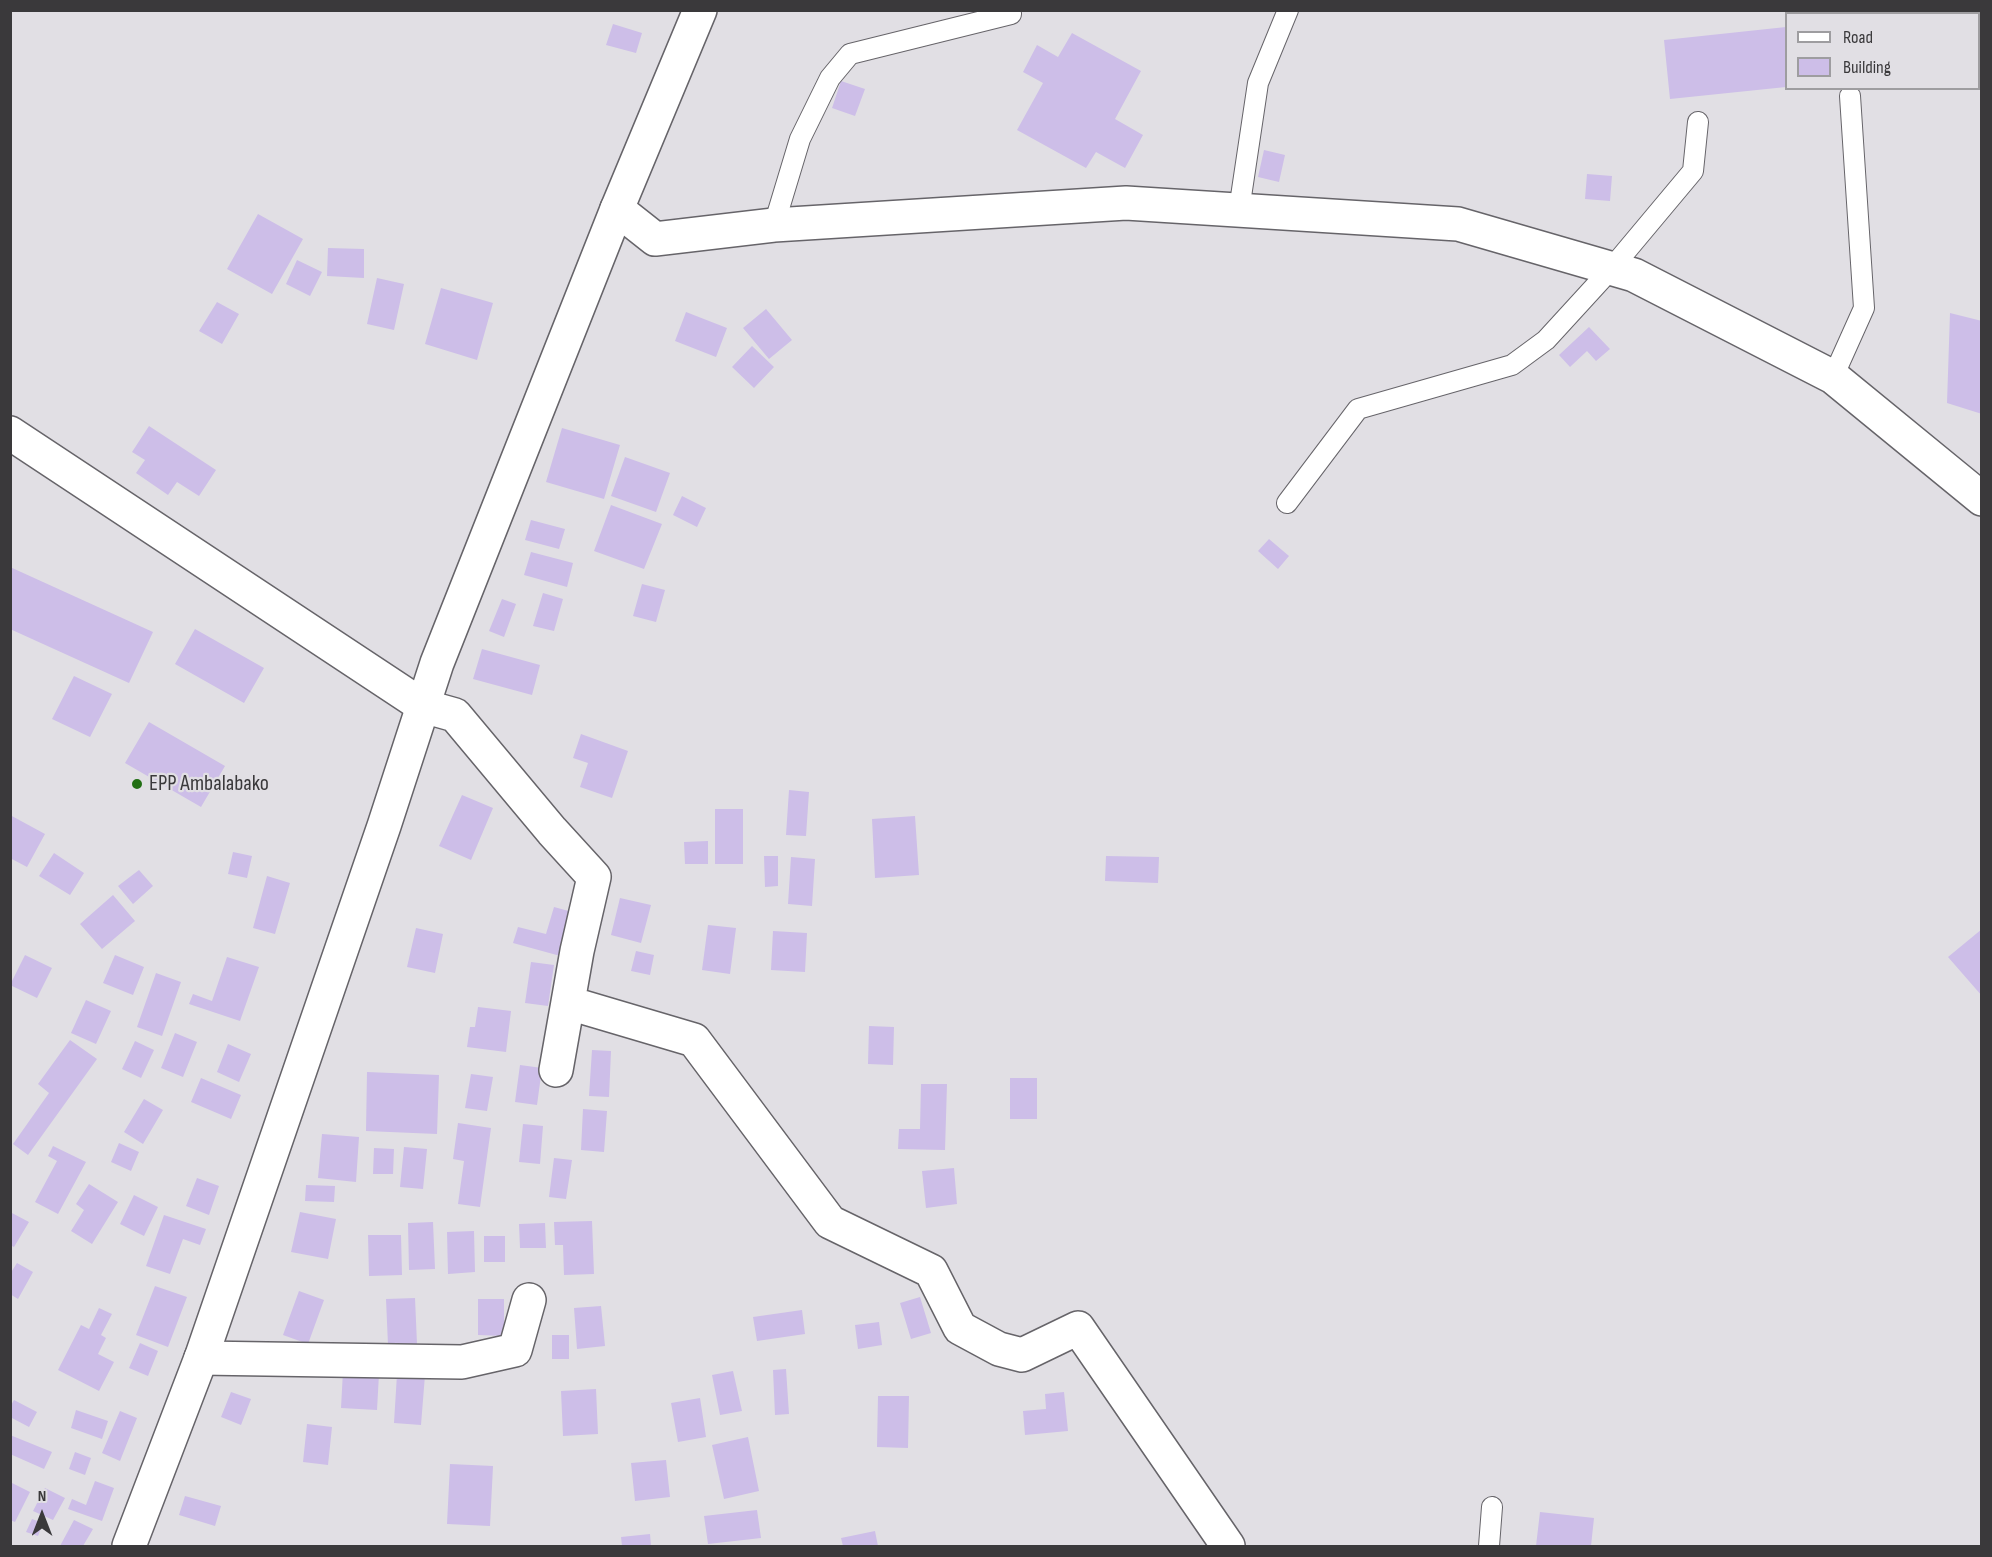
<!DOCTYPE html>
<html>
<head>
<meta charset="utf-8">
<style>
  body { margin:0 }
  #map { position:relative; width:1992px; height:1557px; overflow:hidden; background:#e1dfe4; font-family:"Sofia Sans Condensed",sans-serif }
  canvas { display:block }
  .frame { position:absolute; inset:0; border:12px solid #3a393b; pointer-events:none }
  .legend { position:absolute; left:1785px; top:12px; width:195px; height:78px; box-sizing:border-box; background:#e1dfe4; border:2px solid #9e9da0; margin:0; padding:8px 10px; list-style:none; font-size:18px; color:#3a393b }
  .legend li { display:flex; align-items:center; gap:12px; height:30px }
  .legend b { width:30px; border:2px solid #9e9da0 }
  .north { position:absolute; left:12px; top:1485px; width:60px; height:60px; -webkit-text-stroke:4px #e1dfe4; paint-order:stroke; rotate:0deg; font-size:16px; font-weight:700; line-height:24px; text-align:center; color:#3a393b }
  .north::after { content:''; display:block; margin:auto; width:21px; height:27px; background:#3a393b; clip-path:polygon(50% 0,100% 100%,50% 72%,0 100%) }
</style>
</head>
<body>
<div id="map">
<canvas width="1992" height="1557"></canvas>
<div class="frame"></div>
<ul class="legend">
<li><b style="height:8px;background:#fff"></b>Road</li>
<li><b style="height:16px;background:#cdbee8"></b>Building</li>
</ul>
<div class="north">N</div>
</div>
<script>
const g = document.querySelector('canvas').getContext('2d');
g.lineJoin = 'round';
function fill(path, color) { g.fillStyle = color; g.fill(path, 'evenodd'); }
const shape = rows => new Path2D(rows.map(r => 'M' + r).join(''));
function stroke(path, color, width, dash) { g.strokeStyle = color; g.lineWidth = width; g.lineCap = dash ? 'butt' : 'round'; g.setLineDash(dash || []); g.stroke(path); }
function write(font, color, halo, rows, align = 'center') {
  g.font = font + ' "Sofia Sans Condensed",sans-serif'; g.lineWidth = 4.5; g.setLineDash([]); g.textBaseline = 'middle'; g.strokeStyle = halo; g.fillStyle = color; for (const [text, x, y, turn = 0] of rows) {
    g.save(); g.translate(x, y); g.rotate((+turn || 0) * Math.PI / 180); g.textAlign = isNaN(turn) ? turn : align; if (halo) g.strokeText(text, 0, 0); g.fillText(text, 0, 0); g.restore();
  }
}
fill(shape([
  [1847,10,1923,10,1923,14,1847,14],
  [613,24,642,33,636,53,606,45],
  [1786,27,1786,87,1670,99,1664,40],
  [1072,33,1141,71,1115,119,1143,135,1125,168,1096,152,1086,168,1017,130,1043,83,1023,72,1037,45,1058,57],
  [841,81,865,89,855,116,832,108],
  [1264,150,1285,155,1279,182,1258,177],
  [1587,174,1612,176,1610,201,1585,199],
  [258,214,303,239,272,294,227,269],
  [328,248,364,249,364,278,327,276],
  [297,260,322,272,310,296,286,284],
  [377,278,404,284,394,330,367,324],
  [441,288,493,303,477,360,425,344],
  [217,302,239,314,222,344,199,331],
  [766,309,792,340,769,359,743,328],
  [686,312,727,328,716,357,675,341],
  [1950,313,1982,321,1982,414,1947,403],
  [1589,327,1610,349,1596,361,1587,351,1570,367,1559,355],
  [752,346,774,367,754,388,732,367],
  [149,426,216,470,199,496,177,482,168,495,136,473,145,460,132,452],
  [562,428,620,445,604,499,546,482],
  [625,457,670,473,656,512,611,496],
  [682,496,706,508,697,527,673,515],
  [611,505,662,524,644,569,594,551],
  [531,520,565,529,559,549,525,540],
  [1269,539,1289,556,1278,569,1258,551],
  [531,552,573,563,567,587,524,575],
  [10,567,153,632,129,683,10,629],
  [642,584,665,590,656,622,633,616],
  [543,593,563,599,554,631,533,626],
  [502,599,516,604,504,637,489,631],
  [195,629,264,668,244,703,175,664],
  [482,649,540,665,532,695,473,679],
  [74,676,112,694,90,737,52,719],
  [149,722,225,766,201,807,125,763],
  [581,734,628,751,612,798,580,787,588,763,573,758],
  [789,790,809,792,806,836,786,835],
  [462,795,493,808,471,860,439,846],
  [715,809,743,809,743,864,715,864],
  [10,815,45,834,27,867,10,858],
  [915,816,919,875,875,878,872,819],
  [708,841,708,864,685,864,684,842],
  [233,852,252,856,247,878,228,874],
  [54,853,84,873,70,895,39,876],
  [764,856,778,856,778,886,765,887],
  [1106,856,1159,857,1158,883,1105,881],
  [791,857,815,859,812,906,788,904],
  [139,870,153,886,133,904,118,886],
  [267,876,290,883,275,934,253,928],
  [113,895,135,921,102,949,80,924],
  [620,898,651,905,641,943,611,935],
  [554,907,576,913,564,957,513,943,518,927,546,934],
  [708,925,736,928,730,974,702,970],
  [416,928,443,934,435,973,407,967],
  [1982,929,1982,996,1948,957],
  [773,931,807,933,805,972,771,970],
  [636,951,654,955,650,975,631,971],
  [25,955,52,968,37,998,10,985],
  [115,955,144,967,133,995,103,983],
  [227,957,259,967,240,1021,189,1004,193,994,212,1001],
  [531,962,554,965,548,1006,525,1003],
  [156,973,181,982,162,1036,137,1027],
  [86,1000,111,1011,96,1044,71,1033],
  [478,1007,511,1011,506,1052,467,1047,470,1027,475,1027],
  [869,1026,894,1027,893,1065,868,1064],
  [175,1033,197,1042,183,1077,161,1068],
  [70,1040,97,1059,28,1155,13,1144,49,1093,38,1084],
  [135,1041,154,1050,141,1078,122,1069],
  [228,1044,251,1054,239,1082,217,1072],
  [592,1050,611,1051,609,1097,589,1096],
  [520,1065,542,1068,537,1105,515,1102],
  [367,1072,439,1075,437,1134,366,1131],
  [471,1074,493,1077,487,1111,465,1108],
  [201,1078,241,1095,231,1119,191,1102],
  [1010,1078,1037,1078,1037,1119,1010,1119],
  [921,1084,947,1084,945,1150,898,1149,899,1129,920,1129],
  [144,1099,163,1110,143,1144,124,1132],
  [583,1109,607,1111,604,1152,581,1150],
  [458,1123,491,1128,480,1207,458,1204,464,1161,453,1159],
  [523,1124,543,1126,540,1164,519,1162],
  [322,1134,359,1137,356,1182,318,1178],
  [119,1143,139,1152,131,1171,111,1162],
  [53,1146,86,1162,58,1214,35,1202,57,1161,48,1156],
  [404,1147,427,1149,423,1189,400,1187],
  [374,1148,394,1149,393,1174,373,1174],
  [554,1158,572,1160,566,1199,549,1197],
  [954,1168,957,1204,926,1208,922,1171],
  [197,1178,219,1186,209,1215,186,1206],
  [89,1184,118,1202,92,1244,71,1231,84,1210,76,1204],
  [306,1185,335,1186,334,1202,305,1201],
  [134,1195,158,1207,144,1236,120,1224],
  [10,1212,29,1222,14,1247,10,1245],
  [300,1212,336,1219,328,1259,291,1252],
  [164,1215,206,1229,200,1245,183,1239,170,1274,146,1266],
  [592,1221,594,1274,564,1275,563,1245,555,1245,554,1222],
  [433,1222,435,1269,409,1270,408,1223],
  [545,1223,546,1248,520,1248,519,1224],
  [474,1231,475,1272,448,1274,447,1232],
  [368,1235,401,1235,402,1275,369,1276],
  [484,1236,505,1236,505,1262,484,1262],
  [17,1263,33,1272,18,1299,10,1294,10,1274],
  [155,1286,187,1297,168,1347,136,1335],
  [299,1291,324,1300,308,1344,283,1335],
  [920,1297,931,1333,911,1339,900,1303],
  [415,1298,417,1344,388,1345,386,1299],
  [478,1299,504,1299,504,1336,478,1335],
  [601,1306,605,1346,577,1349,574,1308],
  [99,1308,112,1314,101,1335,106,1338,98,1354,114,1362,99,1391,58,1370,81,1325,89,1329],
  [802,1310,805,1334,757,1341,753,1317],
  [879,1322,882,1345,858,1349,855,1325],
  [552,1335,569,1335,569,1359,552,1359],
  [140,1343,158,1351,148,1376,129,1368],
  [786,1369,789,1414,775,1415,773,1370],
  [343,1371,379,1374,377,1410,341,1408],
  [733,1371,742,1411,720,1415,712,1375],
  [397,1374,425,1375,421,1425,394,1423],
  [596,1389,598,1434,563,1436,561,1391],
  [231,1392,251,1399,241,1425,221,1417],
  [1064,1392,1068,1431,1025,1435,1023,1411,1046,1409,1045,1394],
  [878,1396,909,1396,908,1448,877,1447],
  [700,1398,706,1437,678,1442,671,1403],
  [14,1400,37,1412,29,1427,10,1417,10,1407],
  [76,1410,108,1421,102,1439,71,1428],
  [120,1411,137,1418,120,1461,102,1453],
  [307,1424,332,1427,328,1465,303,1462],
  [10,1435,52,1452,44,1469,10,1454],
  [748,1437,759,1491,724,1499,712,1445],
  [75,1452,91,1458,85,1475,69,1469],
  [666,1460,670,1497,635,1501,631,1463],
  [450,1464,493,1466,490,1526,447,1524],
  [95,1481,114,1488,102,1521,68,1509,72,1499,86,1505],
  [10,1482,30,1492,15,1522,10,1520],
  [45,1488,65,1498,53,1520,33,1511],
  [185,1496,221,1506,215,1526,179,1515],
  [757,1510,761,1538,708,1544,704,1516],
  [1540,1512,1594,1518,1591,1546,1536,1546],
  [32,1519,43,1523,38,1536,26,1532],
  [74,1520,93,1529,83,1546,60,1546],
  [875,1531,878,1546,843,1546,841,1538],
  [650,1534,651,1546,622,1546,621,1537]
]), '#cdbee8');
const service = shape([
  [1239,210,1258,83,1288,10],
  [774,225,800,139,830,78,850,54,1011,14],
  [1833,377,1864,308,1850,96],
  [1287,503,1358,409,1512,365,1546,340,1611,269,1693,171,1698,122],
  [1489,1546,1492,1507]
]);
const minor = shape([
  [617,209,655,239,774,225,1126,203,1458,224,1634,275,1833,377,1982,499],
  [10,433,423,706,455,715,552,831,594,877,577,951,556,1070],
  [569,1003,694,1040,830,1222,931,1271,960,1328,999,1349,1022,1355,1078,1328,1228,1546],
  [201,1358,462,1362,515,1350,529,1300]
]);
const secondary = shape([
  [129,1546,201,1358,384,826,437,663,617,209,700,10]
]);
stroke(service, '#666469', 22);
stroke(minor, '#666469', 36);
stroke(secondary, '#666469', 36);
stroke(service, '#fff', 20);
stroke(minor, '#fff', 33);
stroke(secondary, '#fff', 33);
for (const [x, y, r, color] of [
  [137,784,6,"#226f14"]
]) { const dot = new Path2D(); dot.arc(x, y, r, 0, 2 * Math.PI); g.fillStyle = color; g.fill(dot); stroke(dot, '#e1dfe4', 2); }
write('22px', '#3a393b', '#e1dfe4', [
  ["EPP Ambalabako",149,784]
], 'left');
</script>
</body>
</html>
